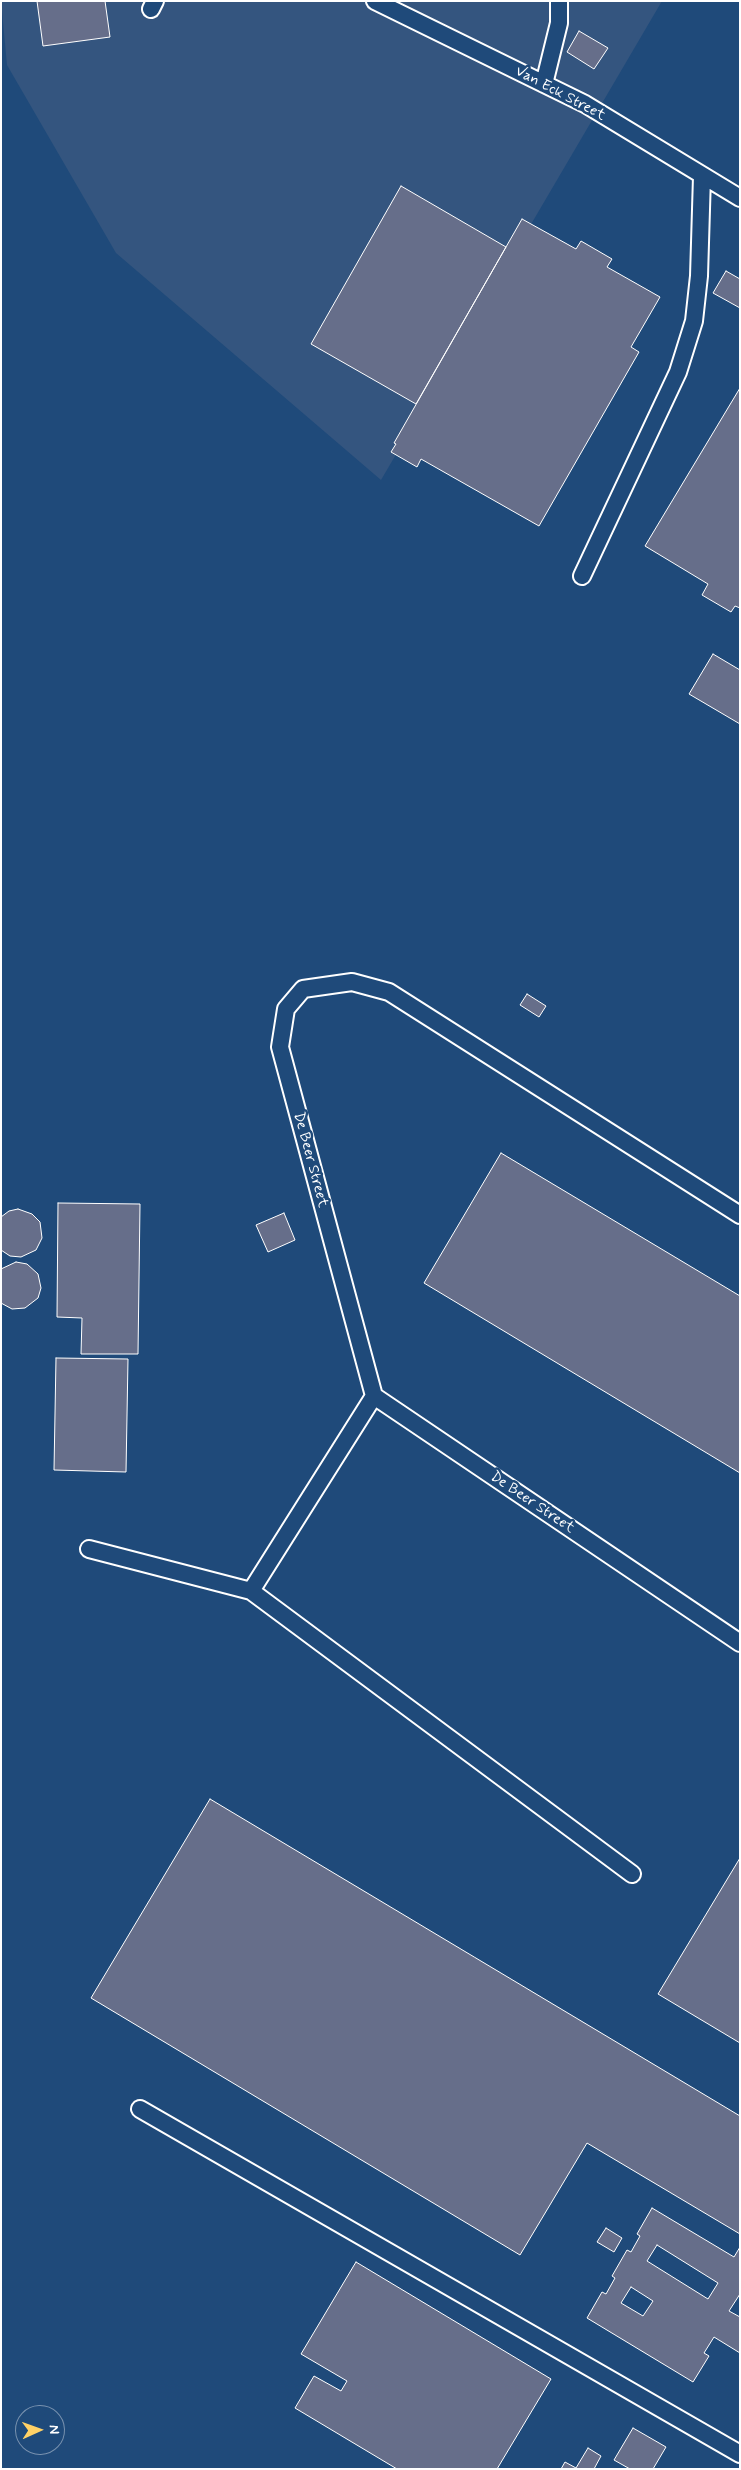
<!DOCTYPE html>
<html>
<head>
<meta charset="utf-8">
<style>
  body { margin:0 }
  #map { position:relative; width:741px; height:2470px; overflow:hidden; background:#1f4a7a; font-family:Mynerve,sans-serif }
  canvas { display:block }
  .frame { position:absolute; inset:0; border:2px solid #fff; pointer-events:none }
  .north { position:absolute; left:15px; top:2405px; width:50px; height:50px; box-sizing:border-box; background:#1f4a7a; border:1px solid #7992af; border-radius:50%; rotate:88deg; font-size:14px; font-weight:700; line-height:20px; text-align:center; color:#fff }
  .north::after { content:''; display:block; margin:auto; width:18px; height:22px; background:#ffd166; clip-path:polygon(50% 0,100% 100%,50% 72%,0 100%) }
</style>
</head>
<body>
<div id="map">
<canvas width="741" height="2470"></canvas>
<div class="frame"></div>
<div class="north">N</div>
</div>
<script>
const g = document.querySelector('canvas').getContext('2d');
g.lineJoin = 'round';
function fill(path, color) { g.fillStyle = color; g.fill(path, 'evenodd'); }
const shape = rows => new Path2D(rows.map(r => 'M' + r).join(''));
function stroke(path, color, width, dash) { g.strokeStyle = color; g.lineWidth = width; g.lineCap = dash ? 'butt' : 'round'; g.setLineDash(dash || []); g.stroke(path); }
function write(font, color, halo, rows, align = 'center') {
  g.font = font + ' Mynerve,sans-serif'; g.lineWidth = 5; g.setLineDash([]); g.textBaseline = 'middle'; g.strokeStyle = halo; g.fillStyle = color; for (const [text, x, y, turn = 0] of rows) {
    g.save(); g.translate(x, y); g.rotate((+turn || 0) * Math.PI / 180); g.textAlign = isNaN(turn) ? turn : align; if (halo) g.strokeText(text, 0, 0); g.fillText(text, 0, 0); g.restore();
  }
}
fill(shape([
  [1,1,662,1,381,480,116,253,7,65]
]), '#34557f');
const building = shape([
  [37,1,105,1,110,37,43,46,37,1],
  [579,31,608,48,594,69,567,52,579,31],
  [401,186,506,247,416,404,311,344,401,186],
  [522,219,576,249,581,241,612,259,607,267,660,297,631,347,639,352,539,526,421,459,417,467,391,452,396,444,394,443,522,219],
  [726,271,740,279,740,308,713,293,726,271],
  [740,388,740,608,735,606,731,612,702,595,708,584,645,546,740,388],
  [713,654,740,670,740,724,689,694,713,654],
  [527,994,546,1006,539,1017,520,1005,527,994],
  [501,1153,740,1296,740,1473,424,1283,501,1153],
  [58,1203,140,1204,138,1354,81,1354,82,1318,57,1317,58,1203],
  [18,1209,32,1214,40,1222,42,1238,36,1250,21,1257,10,1256,1,1250,1,1217,9,1211,18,1209],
  [284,1213,295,1240,268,1252,256,1225,284,1213],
  [16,1262,27,1264,38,1274,41,1288,38,1298,25,1308,12,1309,1,1303,1,1269,16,1262],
  [56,1358,128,1359,126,1472,54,1470,56,1358],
  [210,1799,740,2116,740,2234,587,2143,520,2255,91,1998,210,1799],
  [740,1858,740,2043,658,1994,740,1858],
  [652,2208,734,2257,740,2247,740,2294,729,2311,740,2317,740,2353,714,2337,704,2353,709,2356,693,2382,587,2318,602,2292,606,2294,615,2278,612,2276,627,2250,631,2252,640,2236,637,2234,652,2208],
  [657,2245,718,2283,708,2299,647,2261,657,2245],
  [631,2287,653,2301,643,2316,621,2303,631,2287],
  [606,2228,622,2238,614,2252,597,2242,606,2228],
  [356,2262,551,2379,497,2469,397,2469,295,2408,314,2376,341,2391,347,2381,301,2354,356,2262],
  [633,2428,666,2447,653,2469,630,2469,614,2460,633,2428],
  [588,2448,601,2456,594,2469,561,2469,565,2462,576,2468,588,2448]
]);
fill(building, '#666e8a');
stroke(building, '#fff', 1);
const service = shape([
  [375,1,585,104,740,198],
  [151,9,155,1],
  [544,84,559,23,559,1],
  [582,576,678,372,694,321,699,276,702,176],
  [740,1215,389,992,352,982,303,989,286,1009,280,1047,374,1396,740,1643],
  [374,1396,251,1591,632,1874],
  [89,1549,251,1591],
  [140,2109,740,2454]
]);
stroke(service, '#fff', 20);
stroke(service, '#1f4a7a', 16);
write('15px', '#fff', '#1f4a7a', [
  ["Van Eck Street",560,94,28],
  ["De Beer Street",310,1160,75],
  ["De Beer Street",532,1503,34]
]);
</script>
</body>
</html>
